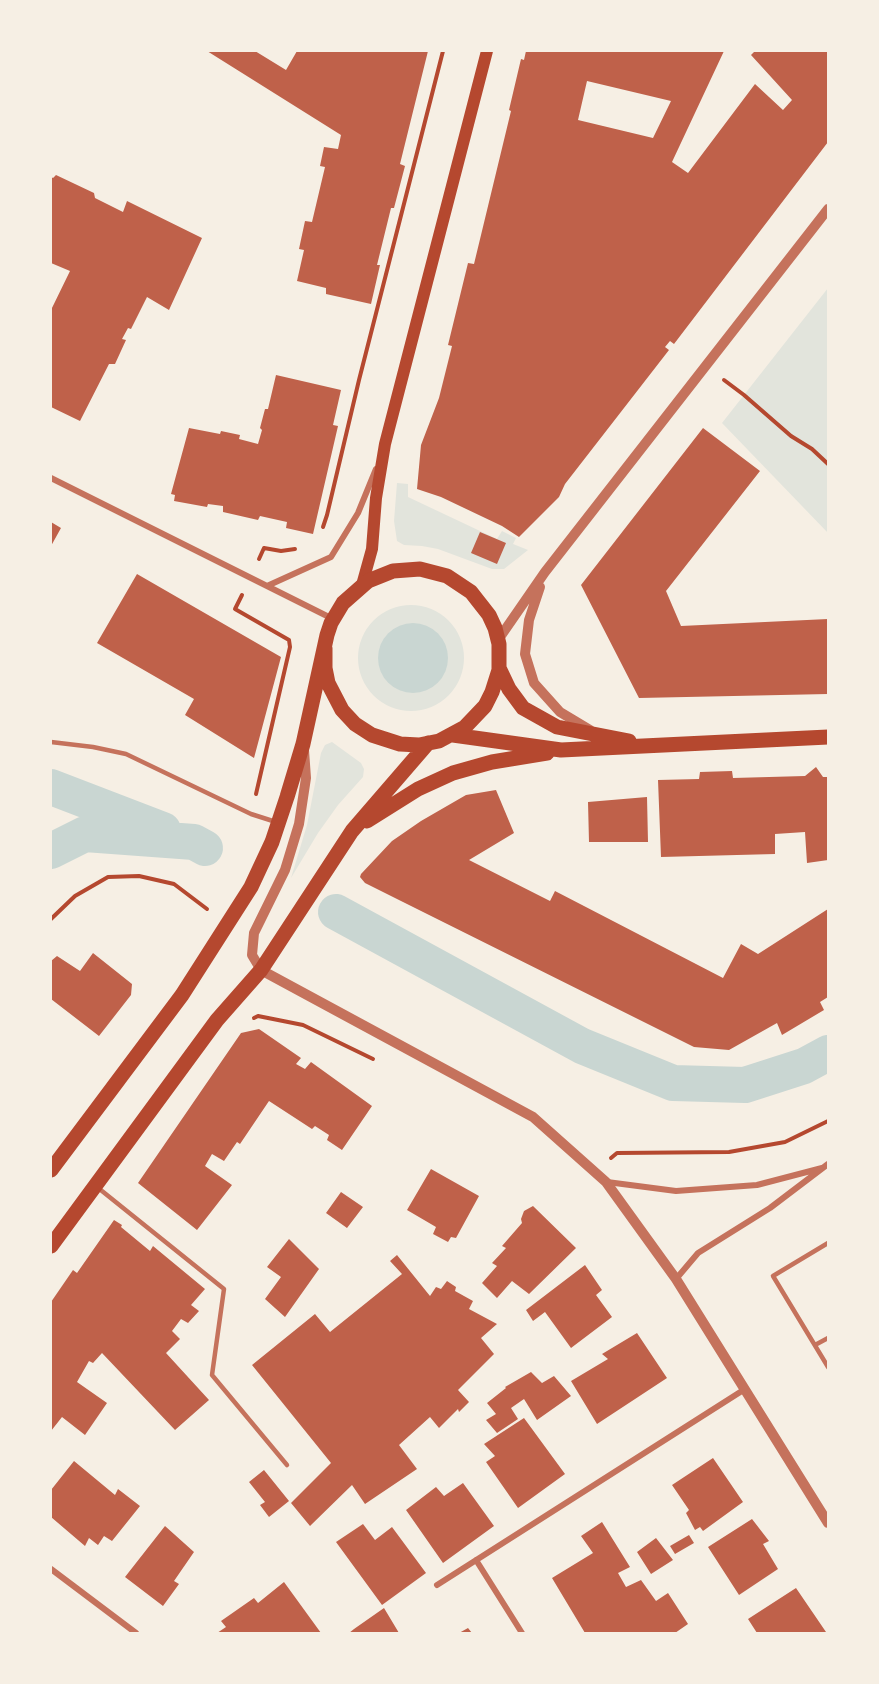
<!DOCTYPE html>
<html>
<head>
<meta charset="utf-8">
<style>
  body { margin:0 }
  #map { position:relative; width:879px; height:1684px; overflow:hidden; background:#f6efe4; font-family:"Golos Text",sans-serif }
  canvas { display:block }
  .frame { position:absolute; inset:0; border:52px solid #f6efe4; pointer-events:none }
</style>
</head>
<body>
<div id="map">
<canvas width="879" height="1684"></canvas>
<div class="frame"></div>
</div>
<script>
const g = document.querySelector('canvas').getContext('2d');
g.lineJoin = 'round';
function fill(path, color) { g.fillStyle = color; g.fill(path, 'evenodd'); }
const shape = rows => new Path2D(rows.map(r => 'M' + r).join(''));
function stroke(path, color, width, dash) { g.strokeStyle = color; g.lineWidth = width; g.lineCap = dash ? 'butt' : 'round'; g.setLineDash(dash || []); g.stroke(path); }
fill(shape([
  [828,288,828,533,722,423],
  [397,483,408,484,408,497,497,539,502,531,516,538,513,544,528,550,504,569,492,569,438,549,422,546,404,545,397,541,394,521],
  '358 658a53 53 0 1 1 106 0a53 53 0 1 1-106 0Z',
  [332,742,361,763,364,769,363,777,338,805,318,833,291,878,307,825,321,753,325,745]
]), '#e2e4dc');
fill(shape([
  '378 658a35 35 0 1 1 70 0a35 35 0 1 1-70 0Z'
]), '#c9d6d2');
stroke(shape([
  [51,787,163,830],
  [51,851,85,834,194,842,205,848],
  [336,912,582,1046,673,1083,745,1085,804,1066,828,1053]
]), '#c9d6d2', 36);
fill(shape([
  [207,51,255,51,286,70,297,51,428,51,400,164,405,166,394,208,391,208,377,265,380,265,371,304,326,294,326,288,297,281,304,250,299,249,305,221,312,222,325,167,320,166,324,147,338,149,341,135],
  [526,51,724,51,672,162,688,173,755,84,783,110,792,100,751,55,755,51,828,51,828,142,674,344,670,341,665,347,669,350,565,484,559,497,519,537,502,526,441,497,417,489,421,445,439,398,452,346,448,345,468,263,474,264,511,111,509,110,521,59,524,60],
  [587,81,671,101,653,138,578,120],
  [56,175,94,193,95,198,123,212,127,201,202,238,169,310,147,297,131,329,128,328,122,339,126,340,115,364,109,364,80,421,51,407,51,310,70,271,51,263,51,177,53,178],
  [276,375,341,390,333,425,338,426,313,534,286,528,287,522,260,516,258,520,223,512,223,506,208,504,207,507,174,501,175,495,171,494,189,428,220,434,221,431,240,435,239,439,258,444,262,430,260,428,265,409,268,409],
  [703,428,760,471,666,591,681,626,828,619,828,694,639,698,581,585],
  [51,522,61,528,51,546],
  [480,532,506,543,497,564,471,553],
  [137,574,281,657,254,758,185,715,194,699,97,643],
  [816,767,823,777,828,777,828,860,807,863,805,832,775,834,775,854,661,857,658,780,699,779,700,772,732,771,733,778,805,776],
  [496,790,514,833,469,860,550,901,555,891,723,978,741,944,758,954,828,909,828,997,820,1002,824,1010,782,1035,777,1023,729,1050,694,1047,401,901,365,883,360,877,361,874,392,841,421,821,466,795],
  [647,797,648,842,589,842,588,802],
  [93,953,132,984,131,995,99,1036,51,999,51,961,57,956,80,971],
  [259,1029,301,1058,296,1064,305,1069,311,1062,372,1106,342,1150,327,1140,329,1135,315,1126,312,1129,269,1101,240,1144,237,1142,224,1161,212,1154,205,1166,232,1185,197,1230,138,1183,241,1033],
  [431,1169,479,1196,456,1238,451,1237,448,1242,433,1234,436,1227,407,1210],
  [341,1192,363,1207,347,1228,326,1213],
  [533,1206,576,1248,529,1294,512,1281,497,1298,482,1283,497,1266,492,1263,506,1248,502,1246,522,1223,521,1219,524,1211],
  [114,1220,122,1225,121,1227,150,1251,153,1246,205,1289,191,1305,199,1311,188,1323,181,1319,172,1331,180,1339,166,1353,209,1400,175,1430,102,1353,93,1363,89,1361,77,1382,107,1403,85,1435,62,1417,51,1431,51,1302,73,1270,77,1273],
  [289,1239,319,1269,285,1317,265,1299,281,1277,267,1267],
  [397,1255,430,1296,436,1287,441,1289,447,1281,456,1287,455,1291,473,1301,469,1309,497,1324,481,1338,494,1354,458,1390,469,1402,459,1412,458,1409,439,1428,430,1417,399,1445,417,1469,365,1504,352,1485,310,1526,291,1503,331,1463,252,1365,315,1314,330,1332,402,1274,390,1261],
  [585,1265,602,1290,596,1295,612,1317,571,1348,545,1312,533,1321,526,1310],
  [637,1333,667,1378,597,1424,571,1381,608,1359,602,1354],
  [531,1372,542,1383,554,1376,571,1396,537,1420,524,1399,511,1408,518,1419,497,1433,486,1420,496,1414,487,1403,506,1388,505,1387],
  [524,1418,565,1474,518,1508,486,1462,495,1456,484,1444],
  [713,1458,743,1502,703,1531,700,1527,695,1530,686,1513,689,1510,672,1485],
  [74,1461,115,1495,118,1489,140,1506,112,1541,104,1536,98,1545,89,1538,85,1546,51,1517,51,1490],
  [264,1470,289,1501,269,1517,260,1505,265,1502,249,1482],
  [463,1483,494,1526,443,1563,406,1510,436,1487,444,1496],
  [752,1519,769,1541,763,1544,778,1569,739,1595,708,1547],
  [602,1522,630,1567,618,1573,626,1587,641,1580,656,1601,668,1593,688,1624,675,1633,585,1633,552,1578,593,1553,581,1536],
  [363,1524,375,1540,392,1527,426,1573,382,1605,336,1542],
  [165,1526,194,1552,174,1581,179,1584,163,1606,125,1577],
  [689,1535,694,1543,675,1554,670,1546],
  [656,1538,673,1560,651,1574,637,1552],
  [284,1582,321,1633,217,1633,226,1627,221,1621,254,1598,258,1603],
  [796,1588,826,1632,757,1633,748,1619],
  [384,1608,399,1633,349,1633,354,1629],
  [468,1628,472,1633,459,1633]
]), '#bf614a');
stroke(shape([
  [724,380,744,395,791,436,812,449,828,464],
  [323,527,327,515,359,380,443,51],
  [259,559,264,548,281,551,295,549],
  [242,595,235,609,289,640,290,647,256,794],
  [51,919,75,896,108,877,139,876,174,884,207,909],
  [254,1018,258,1016,303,1025,373,1059],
  [611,1158,617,1153,729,1152,785,1142,828,1121]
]), '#b5482f', 4);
stroke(shape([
  [51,742,93,747,126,754,251,814,276,822],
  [97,1187,224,1289,212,1375,287,1465],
  [828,1243,773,1276,828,1367],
  [815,1345,828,1338]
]), '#c5725c', 4.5);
stroke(shape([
  [51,478,267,586,331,557,358,513,376,469],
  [267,586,333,619],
  [607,1182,676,1191,757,1185,822,1168],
  [676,1279,698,1253,770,1208,828,1164],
  [476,1560,522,1633],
  [51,1569,136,1633],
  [437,1585,745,1389]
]), '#c5725c', 6);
stroke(shape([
  [540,587,529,620,525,654,534,683,560,712,590,730],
  [498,640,545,572,828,209],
  [304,750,306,778,299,824,285,870,254,933,252,955,261,970,533,1117,606,1182,676,1279,828,1523]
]), '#c5725c', 10);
stroke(shape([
  [362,585,372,549,376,498,385,444,487,51]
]), '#b5482f', 12);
stroke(shape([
  [499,668,509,689,523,708,557,727,629,741],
  [453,735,561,750,828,737],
  [367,821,418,789,453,773,492,762,547,753],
  [51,1170,182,995,251,887,272,842,287,797,303,744,327,635,331,623,343,603,368,581,393,571,420,569,447,576,471,592,489,615,495,628,499,644,499,670,492,692,485,706,465,727,439,741,419,745,400,744,372,735,355,724,342,710,328,683,325,668,325,648],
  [51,1246,217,1020,261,970,352,831,428,743]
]), '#b5482f', 15);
</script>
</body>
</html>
